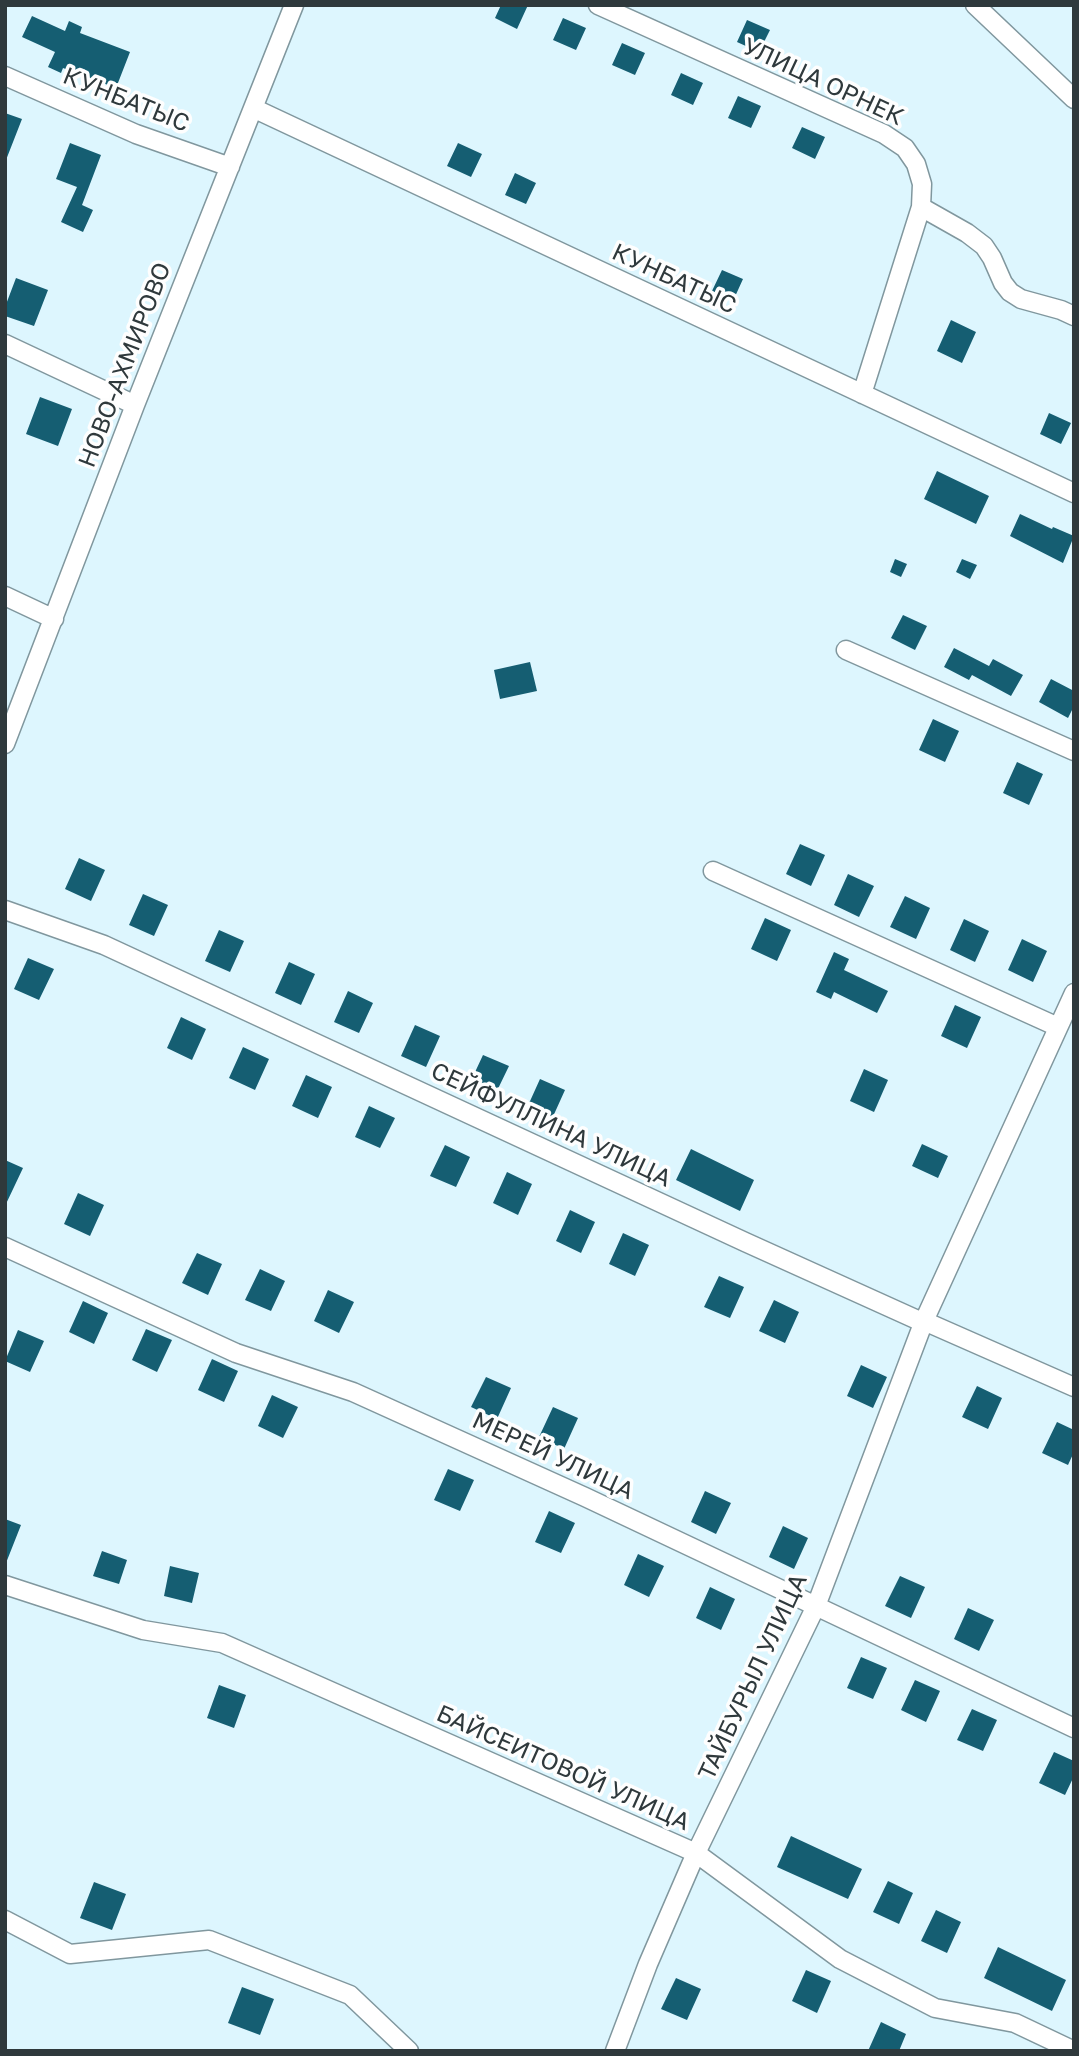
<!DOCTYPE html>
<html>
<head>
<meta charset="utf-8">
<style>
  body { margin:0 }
  #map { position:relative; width:1079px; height:2056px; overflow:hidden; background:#ddf6fe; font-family:"Golos Text",sans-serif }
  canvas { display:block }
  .frame { position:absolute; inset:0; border:7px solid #2f393c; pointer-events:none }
</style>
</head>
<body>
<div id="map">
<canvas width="1079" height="2056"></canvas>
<div class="frame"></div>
</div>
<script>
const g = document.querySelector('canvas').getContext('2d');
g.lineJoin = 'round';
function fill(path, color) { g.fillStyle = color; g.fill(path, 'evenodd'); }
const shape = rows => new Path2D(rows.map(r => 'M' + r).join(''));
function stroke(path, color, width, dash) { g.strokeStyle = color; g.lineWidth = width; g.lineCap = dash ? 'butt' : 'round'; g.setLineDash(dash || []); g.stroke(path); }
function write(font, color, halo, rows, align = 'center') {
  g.font = font + ' "Golos Text",sans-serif'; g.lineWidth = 7; g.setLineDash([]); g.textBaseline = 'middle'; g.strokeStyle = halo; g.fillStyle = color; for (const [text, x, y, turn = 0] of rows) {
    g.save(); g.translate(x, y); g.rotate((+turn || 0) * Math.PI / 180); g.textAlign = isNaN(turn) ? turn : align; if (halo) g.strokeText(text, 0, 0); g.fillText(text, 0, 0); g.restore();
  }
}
fill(shape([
  [501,5,528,5,517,29,495,18],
  [32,16,65,31,69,21,82,27,80,33,130,52,116,88,63,68,61,73,48,67,55,52,22,37],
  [563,18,586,28,576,50,553,40],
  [747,20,770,30,759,52,737,42],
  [622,43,645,53,635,75,612,65],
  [681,73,703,83,693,105,671,95],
  [738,96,761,106,751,128,728,118],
  [5,113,22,119,6,160,5,160],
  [802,127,825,137,815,159,792,148],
  [70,143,101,155,82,205,93,210,83,232,61,222,77,187,56,179],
  [458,143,482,154,471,177,447,166],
  [515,173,536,183,526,204,505,195],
  [722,270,743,279,733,301,712,291],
  [16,278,48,290,34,326,5,316,5,307],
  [951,320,976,332,962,363,937,351],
  [40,397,72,409,58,446,26,434],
  [1049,413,1071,423,1061,444,1040,434],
  [937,471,989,496,976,524,924,499],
  [1020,514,1052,529,1053,527,1074,536,1063,563,1010,536],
  [895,559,907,564,901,577,890,572],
  [962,559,977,565,970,579,956,572],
  [903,615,927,626,915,650,891,638],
  [954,648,989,666,993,659,1023,675,1011,696,972,675,969,680,944,667],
  [530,662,537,691,500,699,494,670],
  [1051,679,1074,691,1074,706,1068,718,1039,702],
  [933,719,959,731,945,762,919,750],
  [1017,762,1043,774,1029,805,1003,793],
  [800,844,825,855,811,886,786,874],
  [79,858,105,870,91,901,65,889],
  [848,874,874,886,859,917,834,905],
  [143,894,168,905,154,936,129,925],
  [905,896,930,908,916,939,890,927],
  [765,918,791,930,777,961,751,949],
  [964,919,989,931,975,962,950,950],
  [219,930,244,941,230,972,205,961],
  [1022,939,1047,951,1033,982,1008,970],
  [834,952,849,959,844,970,888,991,877,1013,834,992,831,999,816,992],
  [28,958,54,969,39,1000,14,989],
  [289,962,315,974,301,1005,275,993],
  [348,991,373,1003,359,1033,334,1022],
  [955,1005,981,1017,967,1048,941,1036],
  [181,1017,206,1029,192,1060,167,1048],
  [415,1025,440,1036,426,1067,401,1056],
  [243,1047,269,1059,255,1090,229,1078],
  [483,1055,509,1066,494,1097,469,1085],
  [864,1069,888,1080,874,1112,850,1101],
  [306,1075,332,1087,318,1118,292,1106],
  [540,1079,565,1090,551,1121,526,1110],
  [369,1106,395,1118,380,1148,355,1137],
  [922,1144,948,1156,938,1178,912,1166],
  [445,1145,470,1157,456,1187,430,1176],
  [691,1149,754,1180,740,1211,676,1180],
  [5,1160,23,1168,5,1206],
  [507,1172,532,1184,518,1215,493,1203],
  [78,1193,104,1205,90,1236,64,1224],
  [570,1210,595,1222,581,1253,556,1241],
  [623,1233,649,1245,635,1276,609,1264],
  [197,1253,222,1264,208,1295,182,1283],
  [260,1269,285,1281,271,1311,245,1300],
  [719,1276,744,1287,730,1318,704,1307],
  [328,1290,354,1302,339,1333,314,1321],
  [774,1300,799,1312,785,1343,759,1331],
  [83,1301,108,1313,94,1344,69,1332],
  [146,1329,172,1340,157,1372,132,1360],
  [18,1330,44,1341,30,1372,5,1361],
  [212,1359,238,1371,224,1402,198,1390],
  [861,1365,887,1377,873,1408,847,1396],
  [486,1377,511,1388,497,1419,471,1407],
  [977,1386,1002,1398,988,1429,962,1417],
  [272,1395,298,1407,283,1438,258,1426],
  [553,1407,578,1418,564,1449,539,1437],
  [1057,1422,1074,1430,1074,1452,1068,1465,1042,1453],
  [448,1469,474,1480,460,1511,434,1500],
  [705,1491,731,1503,716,1534,691,1522],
  [549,1511,575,1523,561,1553,535,1542],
  [5,1519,21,1525,6,1563,5,1563],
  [783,1526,808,1538,794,1569,769,1557],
  [102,1551,127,1560,119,1584,93,1576],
  [638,1554,664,1566,649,1597,624,1585],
  [170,1566,199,1573,192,1603,164,1596],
  [900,1576,925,1587,911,1618,885,1606],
  [710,1587,735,1599,721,1630,696,1618],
  [968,1608,994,1620,979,1651,954,1639],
  [861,1657,887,1668,873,1699,847,1688],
  [915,1680,940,1691,926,1722,901,1710],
  [219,1685,246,1695,234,1728,207,1718],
  [972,1709,997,1720,983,1751,957,1740],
  [1054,1752,1074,1761,1074,1776,1065,1795,1039,1783],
  [791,1836,862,1869,848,1899,777,1867],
  [888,1881,913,1893,899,1924,873,1912],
  [94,1882,126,1894,112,1930,80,1918],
  [936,1910,961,1922,947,1953,921,1941],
  [998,1947,1066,1980,1052,2011,984,1978],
  [806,1970,831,1981,817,2013,792,2001],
  [676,1978,701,1989,687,2020,661,2009],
  [242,1987,274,1999,260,2035,228,2023],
  [881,2022,906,2034,899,2051,868,2051]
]), '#155e72');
const minor = shape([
  [598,5,884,134,905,148,916,164,922,184,921,207,862,394],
  [975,5,1074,99],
  [5,76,136,134,230,167],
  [253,108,1074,493],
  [921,207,967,233,984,246,992,258,1003,283,1010,292,1021,299,1061,310,1074,316],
  [5,344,135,405],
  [5,596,54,619],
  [846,650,1074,751],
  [5,744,135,405,294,5],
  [713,871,1058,1027],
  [5,910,104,945,745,1242,922,1322,924,1321,1074,1387],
  [5,1247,236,1353,353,1392,585,1497,1074,1728],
  [5,1585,143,1630,222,1643,696,1853,840,1959,935,2008,1015,2023,1074,2051],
  [5,1920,70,1954,209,1940,350,1995,409,2051],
  [615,2051,648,1964,696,1853,816,1606,924,1321,1074,993]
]);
stroke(minor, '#80979e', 21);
stroke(minor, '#fff', 18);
write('24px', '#2f393c', '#fefefe', [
  ["УЛИЦА ОРНЕК",823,82,25],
  ["КУНБАТЫС",126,100,22],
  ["КУНБАТЫС",674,279,25],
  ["НОВО-АХМИРОВО",125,365,-69],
  ["СЕЙФУЛЛИНА УЛИЦА",551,1125,25],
  ["МЕРЕЙ УЛИЦА",553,1456,25],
  ["ТАЙБУРЫЛ УЛИЦА",753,1677,-65],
  ["БАЙСЕИТОВОЙ УЛИЦА",563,1768,24]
]);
</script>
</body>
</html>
